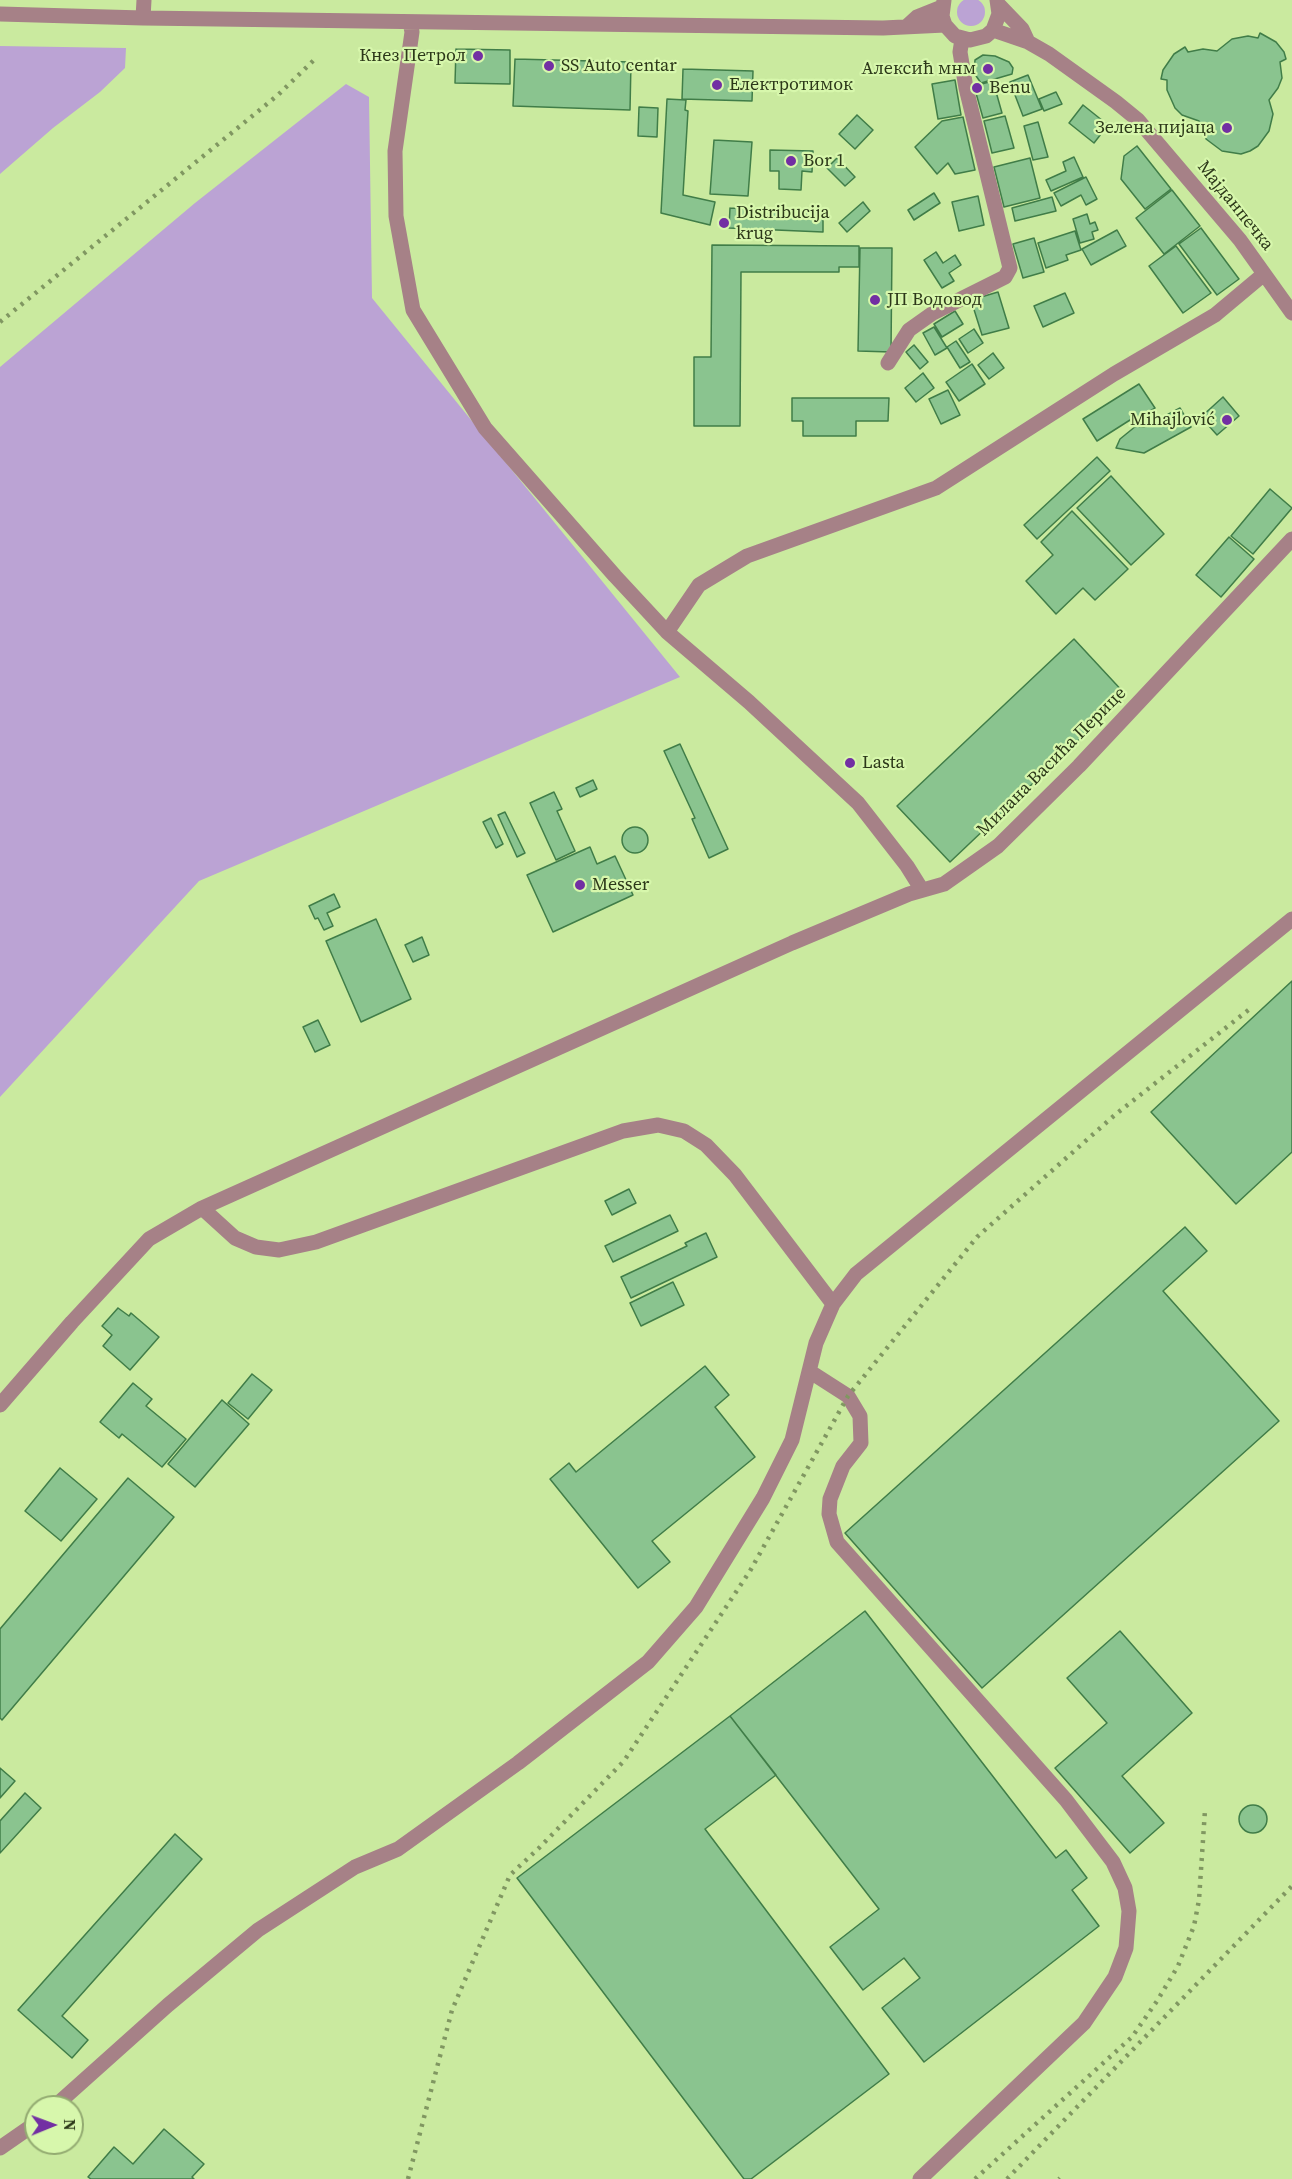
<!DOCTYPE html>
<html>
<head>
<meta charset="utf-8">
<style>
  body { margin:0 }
  #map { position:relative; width:1292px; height:2179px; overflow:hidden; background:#caea9f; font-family:"Source Serif 4",serif }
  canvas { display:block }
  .north { position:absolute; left:24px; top:2095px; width:60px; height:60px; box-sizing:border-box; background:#d7f7ac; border:2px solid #93ab71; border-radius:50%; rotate:89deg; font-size:16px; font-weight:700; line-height:24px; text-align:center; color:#2c3819 }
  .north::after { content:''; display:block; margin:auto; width:21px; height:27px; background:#722fa3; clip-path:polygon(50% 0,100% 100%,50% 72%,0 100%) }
</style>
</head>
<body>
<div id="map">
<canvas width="1292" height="2179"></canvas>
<div class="north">N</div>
</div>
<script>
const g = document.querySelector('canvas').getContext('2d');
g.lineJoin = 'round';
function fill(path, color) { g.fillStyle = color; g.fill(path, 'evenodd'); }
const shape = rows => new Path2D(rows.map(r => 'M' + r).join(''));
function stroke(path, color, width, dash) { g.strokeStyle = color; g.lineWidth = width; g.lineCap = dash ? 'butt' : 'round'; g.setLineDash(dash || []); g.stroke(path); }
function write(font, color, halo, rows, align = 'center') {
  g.font = font + ' "Source Serif 4",serif'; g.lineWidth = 4.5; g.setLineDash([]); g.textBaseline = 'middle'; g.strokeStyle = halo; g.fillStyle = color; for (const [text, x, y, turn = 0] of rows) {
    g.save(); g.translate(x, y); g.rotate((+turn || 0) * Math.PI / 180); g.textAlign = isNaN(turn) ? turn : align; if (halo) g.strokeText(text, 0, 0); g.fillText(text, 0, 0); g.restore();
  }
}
fill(shape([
  '957 12a14 14 0 1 1 28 0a14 14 0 1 1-28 0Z',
  [0,46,126,48,125,68,100,92,53,128,0,174],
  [346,84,369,97,372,298,680,677,199,881,0,1097,0,367,195,203]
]), '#bba3d4');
const building = shape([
  [1260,33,1276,42,1284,52,1286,59,1280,62,1282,78,1278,88,1269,100,1273,114,1269,131,1258,146,1250,151,1241,154,1222,151,1206,139,1199,121,1182,115,1175,108,1167,90,1167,80,1161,79,1163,70,1174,54,1185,47,1188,52,1203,49,1217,51,1232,39,1248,36,1258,38,1260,33],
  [456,49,510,50,510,84,455,83,456,49],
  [983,55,995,56,1009,62,1013,68,1012,74,981,83,974,73,975,60,983,55],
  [515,59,631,62,630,110,513,106,515,59],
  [683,69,753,71,752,101,682,99,683,69],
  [1028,75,1042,109,1023,116,1010,82,1028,75],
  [955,80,961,115,938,119,932,84,955,80],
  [993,81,1002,113,983,118,974,86,993,81],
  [1056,92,1062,104,1044,111,1039,99,1056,92],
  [667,99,686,100,685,110,688,111,683,195,715,202,710,225,661,213,667,99],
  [1083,105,1108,125,1094,143,1069,123,1083,105],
  [639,107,658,108,657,137,638,136,639,107],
  [857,115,873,130,855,149,839,134,857,115],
  [1005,116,1014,148,992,153,984,121,1005,116],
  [963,117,975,170,955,174,948,163,937,174,915,147,942,121,963,117],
  [1038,122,1048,157,1033,160,1024,126,1038,122],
  [714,140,752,142,748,196,710,194,714,140],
  [1137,146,1171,189,1145,209,1121,179,1124,156,1137,146],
  [770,150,813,151,812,172,802,171,801,190,779,189,779,171,770,171,770,150],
  [1074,157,1083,177,1051,191,1046,180,1066,171,1063,162,1074,157],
  [837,158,855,177,845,186,827,168,837,158],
  [1030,158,1040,198,1004,207,994,167,1030,158],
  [1086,177,1097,199,1086,205,1081,195,1061,206,1054,193,1086,177],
  [1172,190,1200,226,1164,254,1136,218,1172,190],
  [934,193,940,203,914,220,908,210,934,193],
  [978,196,984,225,959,231,952,202,978,196],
  [1052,197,1056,211,1015,221,1012,208,1052,197],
  [863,202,870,211,847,232,839,223,863,202],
  [730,208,823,212,823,232,729,228,730,208],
  [1087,214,1090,224,1095,222,1098,230,1092,232,1094,239,1080,243,1073,219,1087,214],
  [1201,228,1239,279,1217,295,1179,244,1201,228],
  [1117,230,1126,246,1091,265,1082,249,1117,230],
  [1075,231,1081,250,1066,255,1068,260,1046,268,1038,243,1075,231],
  [1034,238,1044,272,1023,278,1013,244,1034,238],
  [712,245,859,246,859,267,839,267,839,272,741,272,740,426,694,426,694,357,711,357,712,245],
  [1176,246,1211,293,1183,313,1149,266,1176,246],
  [860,248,892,248,891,352,858,351,860,248],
  [936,252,943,263,955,255,961,265,949,273,954,281,942,288,924,260,936,252],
  [998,292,1009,328,982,335,971,300,998,292],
  [1065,293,1074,313,1043,327,1034,306,1065,293],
  [955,311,963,324,942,337,934,324,955,311],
  [934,327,947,348,935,355,923,333,934,327],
  [974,329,983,343,968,353,959,339,974,329],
  [956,341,970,362,960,368,947,347,956,341],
  [914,345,928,362,920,369,906,352,914,345],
  [993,353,1004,368,989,379,978,365,993,353],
  [972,364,985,384,959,401,946,382,972,364],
  [923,373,934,388,916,402,905,388,923,373],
  [1139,384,1155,408,1132,423,1130,420,1097,441,1083,419,1139,384],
  [948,390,960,415,941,424,929,399,948,390],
  [1223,397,1239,416,1217,435,1201,417,1223,397],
  [792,398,889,398,888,421,856,421,856,436,803,436,803,421,792,421,792,398],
  [1180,408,1191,427,1144,453,1116,448,1120,439,1136,426,1144,427,1180,408],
  [1097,457,1110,471,1037,539,1024,525,1097,457],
  [1111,476,1164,534,1131,565,1077,508,1111,476],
  [1270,489,1292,508,1253,554,1231,536,1270,489],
  [1072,511,1128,569,1095,600,1083,588,1056,614,1026,581,1053,555,1041,542,1072,511],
  [1229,537,1254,559,1221,597,1196,575,1229,537],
  [1074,639,1126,695,950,862,897,806,1074,639],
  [680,744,728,849,709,858,692,819,695,818,664,751,680,744],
  [593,780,597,789,580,797,576,788,593,780],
  [554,792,562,809,557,811,575,851,556,860,530,803,554,792],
  [505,812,525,853,517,857,498,815,505,812],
  [491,818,503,844,496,848,483,822,491,818],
  '622 840a13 13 0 1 1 26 0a13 13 0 1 1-26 0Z',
  [590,847,597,864,615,856,633,895,553,932,527,875,590,847],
  [334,894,340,907,327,913,333,926,324,930,318,918,315,919,309,906,334,894],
  [376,919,411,999,361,1022,326,941,376,919],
  [422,937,429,955,413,962,405,945,422,937],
  [1292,981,1292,1152,1236,1204,1151,1112,1292,981],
  [318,1020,330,1045,315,1052,303,1027,318,1020],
  [629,1189,636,1203,612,1215,605,1201,629,1189],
  [670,1215,678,1231,613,1262,605,1246,670,1215],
  [1185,1227,1207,1251,1163,1291,1279,1421,982,1688,845,1533,1185,1227],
  [706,1233,717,1257,631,1298,621,1277,687,1246,685,1243,706,1233],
  [673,1282,684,1305,641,1326,630,1303,673,1282],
  [118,1308,129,1316,131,1313,159,1337,130,1370,103,1346,112,1335,102,1326,118,1308],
  [705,1366,729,1395,715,1407,755,1457,652,1541,670,1562,638,1588,550,1479,569,1463,576,1472,705,1366],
  [252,1374,272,1390,248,1419,228,1403,252,1374],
  [133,1383,152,1399,146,1406,186,1439,162,1467,122,1434,119,1438,100,1422,133,1383],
  [222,1400,249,1424,195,1487,168,1464,222,1400],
  [60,1468,97,1499,61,1541,25,1511,60,1468],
  [128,1478,174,1517,2,1720,0,1718,0,1629,128,1478],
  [865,1611,1056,1858,1066,1850,1087,1878,1072,1890,1099,1926,924,2062,882,2008,920,1978,904,1958,863,1990,830,1947,879,1909,730,1716,865,1611],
  [1120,1631,1192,1713,1122,1776,1164,1823,1130,1853,1055,1768,1107,1723,1067,1678,1120,1631],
  [730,1716,776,1775,705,1829,889,2074,751,2179,744,2179,517,1878,730,1716],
  [0,1768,15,1781,0,1798,0,1768],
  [25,1793,41,1808,0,1853,0,1821,25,1793],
  '1239 1819a14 14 0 1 1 28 0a14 14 0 1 1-28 0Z',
  [175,1834,202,1859,62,2016,88,2040,72,2058,18,2010,175,1834],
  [164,2129,204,2164,192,2177,194,2179,91,2179,88,2177,114,2147,133,2164,164,2129]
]);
fill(building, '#8ac48f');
stroke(building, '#407d48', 1.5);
stroke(shape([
  [944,0,942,16,945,25,955,36,970,40,986,36,993,30,999,14,997,0],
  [999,5,1022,29,1028,42],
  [0,14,143,18,883,28,945,25],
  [143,18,144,0],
  [410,22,412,32,395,151,396,216,413,310,485,428,615,576,667,632],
  [906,27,917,17,942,7],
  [993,30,1028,42,1049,54,1116,102,1138,120,1240,240,1292,313],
  [888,363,909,330,933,313,1005,277,1010,268,966,88,960,52,962,39],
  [922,890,907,866,858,803,749,702,667,632,699,585,747,556,936,488,1114,374,1215,315,1264,274],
  [202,1208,235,1238,256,1247,279,1250,316,1242,623,1131,658,1125,684,1131,706,1145,735,1175,833,1304],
  [809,1371,848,1396,860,1416,861,1443,843,1466,830,1499,829,1514,837,1542,1066,1800,1113,1862,1125,1888,1129,1911,1126,1948,1115,1977,1084,2023,920,2179],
  [0,1405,72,1322,149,1239,202,1208,792,943,909,894,944,884,998,846,1079,766,1292,539],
  [54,2107,168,2005,258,1930,355,1867,398,1849,518,1763,648,1662,696,1607,763,1498,792,1440,816,1343,833,1304,856,1274,1292,919],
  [0,2148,36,2123]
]), '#a68187', 15);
stroke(shape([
  [0,322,278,95,317,57],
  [408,2179,452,2010,510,1875,539,1848,624,1761,750,1571,848,1396,977,1237,1116,1114,1251,1008],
  [975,2179,1132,2037,1157,2001,1178,1966,1194,1926,1199,1900,1205,1810],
  [1007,2179,1292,1886],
  [1059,2179,1060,2178]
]), '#809761', 4.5, [3, 6]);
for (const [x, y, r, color] of [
  [478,56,6,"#722fa3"],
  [549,66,6,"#722fa3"],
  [988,69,6,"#722fa3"],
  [717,85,6,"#722fa3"],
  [977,88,6,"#722fa3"],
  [1227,128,6,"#722fa3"],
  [791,161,6,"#722fa3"],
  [724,223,6,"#722fa3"],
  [875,300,6,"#722fa3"],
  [1227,420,6,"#722fa3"],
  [850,763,6,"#722fa3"],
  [580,885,6,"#722fa3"]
]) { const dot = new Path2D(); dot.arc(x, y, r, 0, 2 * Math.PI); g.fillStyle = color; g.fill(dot); stroke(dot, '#d7f7ac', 2); }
write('18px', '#2c3819', '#d7f7ac', [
  ["Кнез Петрол",466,56,"right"],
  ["SS Auto centar",561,66],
  ["Алексић мнм",976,69,"right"],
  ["Електротимок",729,85],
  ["Benu",989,88],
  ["Зелена пијаца",1215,128,"right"],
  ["Bor 1",803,161],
  ["Distribucija",736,213],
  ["krug",736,234],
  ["ЈП Водовод",887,300],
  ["Mihajlović",1215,420,"right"],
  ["Lasta",862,763],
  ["Messer",592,885]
], 'left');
write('18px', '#2c3819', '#d7f7ac', [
  ["Мајданпечка",1235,206,51],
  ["Милана Васића Перице",1052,762,-45]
]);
</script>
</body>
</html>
